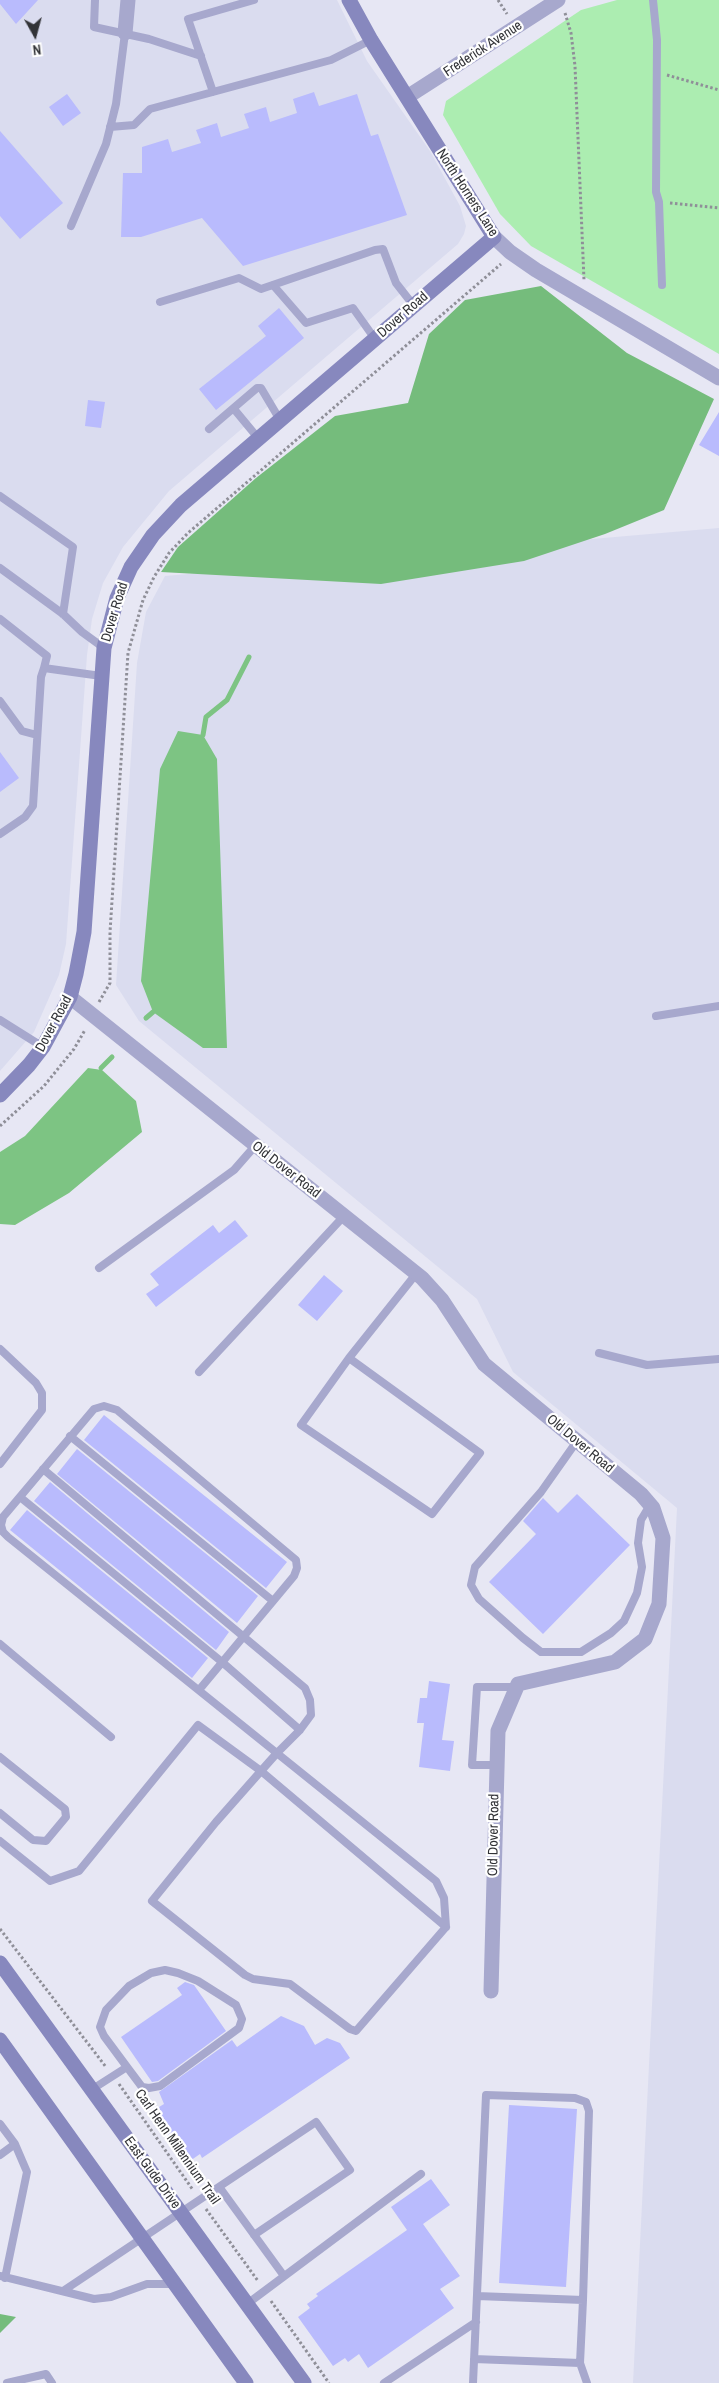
<!DOCTYPE html>
<html>
<head>
<meta charset="utf-8">
<style>
  body { margin:0 }
  #map { position:relative; width:719px; height:2383px; overflow:hidden; background:#e7e7f4; font-family:"Archivo Narrow",sans-serif }
  canvas { display:block }
  .north { position:absolute; left:10px; top:10px; width:50px; height:50px; -webkit-text-stroke:4px #fff; paint-order:stroke; rotate:173deg; font-size:14px; font-weight:700; line-height:20px; text-align:center; color:#323337 }
  .north::after { content:''; display:block; margin:auto; width:18px; height:22px; background:#323337; clip-path:polygon(50% 0,100% 100%,50% 72%,0 100%) }
</style>
</head>
<body>
<div id="map">
<canvas width="719" height="2383"></canvas>
<div class="north">N</div>
</div>
<script>
const g = document.querySelector('canvas').getContext('2d');
g.lineJoin = 'round';
function fill(path, color) { g.fillStyle = color; g.fill(path, 'evenodd'); }
const shape = rows => new Path2D(rows.map(r => 'M' + r).join(''));
function stroke(path, color, width, dash) { g.strokeStyle = color; g.lineWidth = width; g.lineCap = dash ? 'butt' : 'round'; g.setLineDash(dash || []); g.stroke(path); }
function write(font, color, halo, rows, align = 'center') {
  g.font = font + ' "Archivo Narrow",sans-serif'; g.lineWidth = 4.5; g.setLineDash([]); g.textBaseline = 'middle'; g.strokeStyle = halo; g.fillStyle = color; for (const [text, x, y, turn = 0] of rows) {
    g.save(); g.translate(x, y); g.rotate((+turn || 0) * Math.PI / 180); g.textAlign = isNaN(turn) ? turn : align; if (halo) g.strokeText(text, 0, 0); g.fillText(text, 0, 0); g.restore();
  }
}
fill(shape([
  [0,0,337,0,367,61,430,151,460,206,466,226,464,234,458,244,169,491,123,547,103,583,92,619,87,655,66,944,59,975,34,1032,0,1071],
  [719,528,719,2383,633,2383,677,1508,513,1372,477,1299,139,1021,116,985,137,663,146,612,165,576]
]), '#dadcef');
fill(shape([
  [617,0,719,0,719,354,531,246,500,214,443,115,446,101,581,10]
]), '#acedb1');
fill(shape([
  [541,286,627,353,714,399,664,510,605,534,524,561,381,584,161,572,178,547,256,478,335,416,408,403,429,334,465,300],
  [0,2314,16,2317,0,2333]
]), '#75bc7c');
fill(shape([
  [178,731,203,735,217,759,227,1048,203,1048,153,1012,141,981,160,769],
  [88,1068,102,1070,136,1101,142,1132,69,1193,15,1225,0,1224,0,1152,25,1136]
]), '#7dc483');
stroke(shape([
  [203,735,206,717,227,700,249,657],
  [146,1018,153,1012],
  [101,1068,112,1057]
]), '#7dc483', 5);
fill(shape([
  [0,0,38,0,16,24,0,4],
  [314,92,319,106,357,94,371,136,378,134,407,215,243,266,202,218,141,237,121,237,123,173,142,173,142,147,168,139,172,152,201,143,196,130,217,123,221,137,249,128,244,114,266,107,270,122,297,113,293,99],
  [67,94,81,113,63,126,49,107],
  [0,131,63,203,20,239,0,216],
  [279,308,304,338,216,410,199,389,266,336,258,326],
  [88,400,105,402,101,428,85,426],
  [719,412,719,456,699,445],
  [0,752,19,778,0,792],
  [235,1220,248,1236,156,1307,146,1294,159,1285,150,1274,213,1225,219,1233],
  [324,1275,343,1291,317,1321,298,1305],
  [104,1415,287,1562,266,1588,84,1440],
  [77,1449,258,1596,237,1623,57,1474],
  [50,1482,229,1632,219,1646,216,1650,34,1501],
  [577,1494,630,1545,543,1634,489,1582,536,1534,523,1521,543,1498,558,1513],
  [27,1510,208,1658,192,1678,10,1530],
  [429,1681,450,1684,442,1740,454,1741,450,1771,419,1767,424,1723,417,1723,420,1698,427,1698],
  [185,1982,194,1985,226,2031,158,2081,152,2082,121,2037,182,1995,177,1988],
  [281,2016,304,2026,315,2045,327,2038,340,2043,350,2058,202,2158,200,2154,187,2163,151,2112,164,2104,159,2092,232,2040,237,2047],
  [509,2105,577,2109,566,2287,499,2283],
  [431,2179,450,2205,423,2224,460,2276,440,2289,454,2308,368,2368,359,2354,348,2362,345,2358,333,2366,298,2317,310,2308,307,2304,318,2296,316,2294,407,2230,391,2207]
]), '#b9bbfd');
stroke(shape([
  [498,0,507,14],
  [565,13,571,33,575,66,584,280],
  [667,75,719,90],
  [670,203,719,208],
  [99,1002,110,983,110,932,128,653,143,600,154,577,169,553,188,533,501,264],
  [0,1126,44,1086,74,1049,85,1030],
  [0,1929,106,2067],
  [119,2084,193,2190],
  [206,2209,258,2281],
  [271,2301,329,2383]
]), '#8f8f98', 3, [2.5, 2.5]);
stroke(shape([
  [95,0,94,27,149,39,201,56],
  [653,0,657,40,656,192,659,202,662,285],
  [213,92,188,19,254,0],
  [110,127,134,125,150,109,331,60,371,40],
  [71,226,106,144,116,104,125,33],
  [273,285,306,323,353,308,375,339],
  [160,302,239,278,261,289,375,250,383,249,396,283,414,306],
  [234,409,258,438],
  [209,429,257,388,261,388,280,420],
  [0,496,73,547,63,614],
  [0,568,63,614,82,632,104,648],
  [0,619,47,656,44,668],
  [0,701,22,731,37,735],
  [0,834,25,817,33,806,41,677,44,668,101,676],
  [656,1016,719,1006],
  [0,1020,43,1047],
  [99,1268,234,1170,255,1146],
  [0,1349,36,1383,42,1393,42,1410,0,1464],
  [599,1353,647,1365,719,1359],
  [349,1358,480,1453,432,1514,301,1425,349,1358,416,1274],
  [199,1372,344,1216],
  [70,1436,273,1601],
  [577,1441,541,1492,475,1567,471,1585,479,1599,523,1638,541,1652,581,1652,611,1633,624,1621,637,1593,642,1567,638,1543,641,1520,650,1505],
  [20,1497,222,1662,300,1730],
  [0,1644,111,1737],
  [199,1690,294,1576,297,1568,296,1560,117,1410,104,1406,94,1409,3,1517,1,1525,3,1532,8,1537,436,1881,444,1898,446,1927],
  [0,1757,65,1809,66,1817,46,1841,33,1840,0,1813],
  [496,1765,472,1765,477,1687,517,1687],
  [0,1841,50,1881,79,1871,198,1725,261,1771,446,1927,356,2031,350,2029,290,1984,253,1979,245,1975,152,1901,216,1822,261,1771,277,1753,300,1730,311,1715,310,1700,305,1688,43,1469],
  [91,2090,127,2067,142,2087,149,2088,160,2086,239,2028,242,2019,236,2005,198,1981,178,1973,165,1970,151,1973,129,1986,106,2010,100,2027,104,2036,127,2067],
  [0,2124,15,2144,27,2172,5,2278],
  [0,2155,15,2144],
  [220,2188,284,2276],
  [0,2276,94,2299,111,2297,147,2284,175,2284],
  [63,2291,316,2122,350,2170,254,2235],
  [247,2304,421,2174],
  [474,2359,580,2363,583,2300,477,2296],
  [580,2363,587,2383],
  [7,2383,46,2374,52,2383],
  [384,2383,476,2322],
  [473,2383,486,2095,575,2098,586,2102,589,2111,583,2300]
]), '#a7a8cd', 8);
stroke(shape([
  [125,33,128,0],
  [407,97,558,0],
  [494,237,510,252,536,270,719,378],
  [70,997,422,1278,442,1300,484,1364,641,1494,653,1508,663,1538,659,1604,645,1639,615,1662,518,1684,498,1731,491,1991]
]), '#a7a8cd', 15);
stroke(shape([
  [0,1095,29,1065,43,1047,70,997,76,974,84,932,104,648,117,598,131,567,153,535,181,505,494,237,371,40,349,0],
  [0,1963,304,2383],
  [0,2040,246,2383]
]), '#8788be', 15);
write('14px', '#323337', '#fff', [
  ["Frederick Avenue",483,49,-33],
  ["North Horners Lane",467,193,57],
  ["Dover Road",403,315,-41],
  ["Dover Road",115,612,-73],
  ["Dover Road",54,1024,-62],
  ["Old Dover Road",286,1170,38],
  ["Old Dover Road",580,1444,40],
  ["Old Dover Road",494,1835,-89],
  ["Carl Henn Millennium Trail",177,2147,55],
  ["East Gude Drive",152,2173,54]
]);
</script>
</body>
</html>
